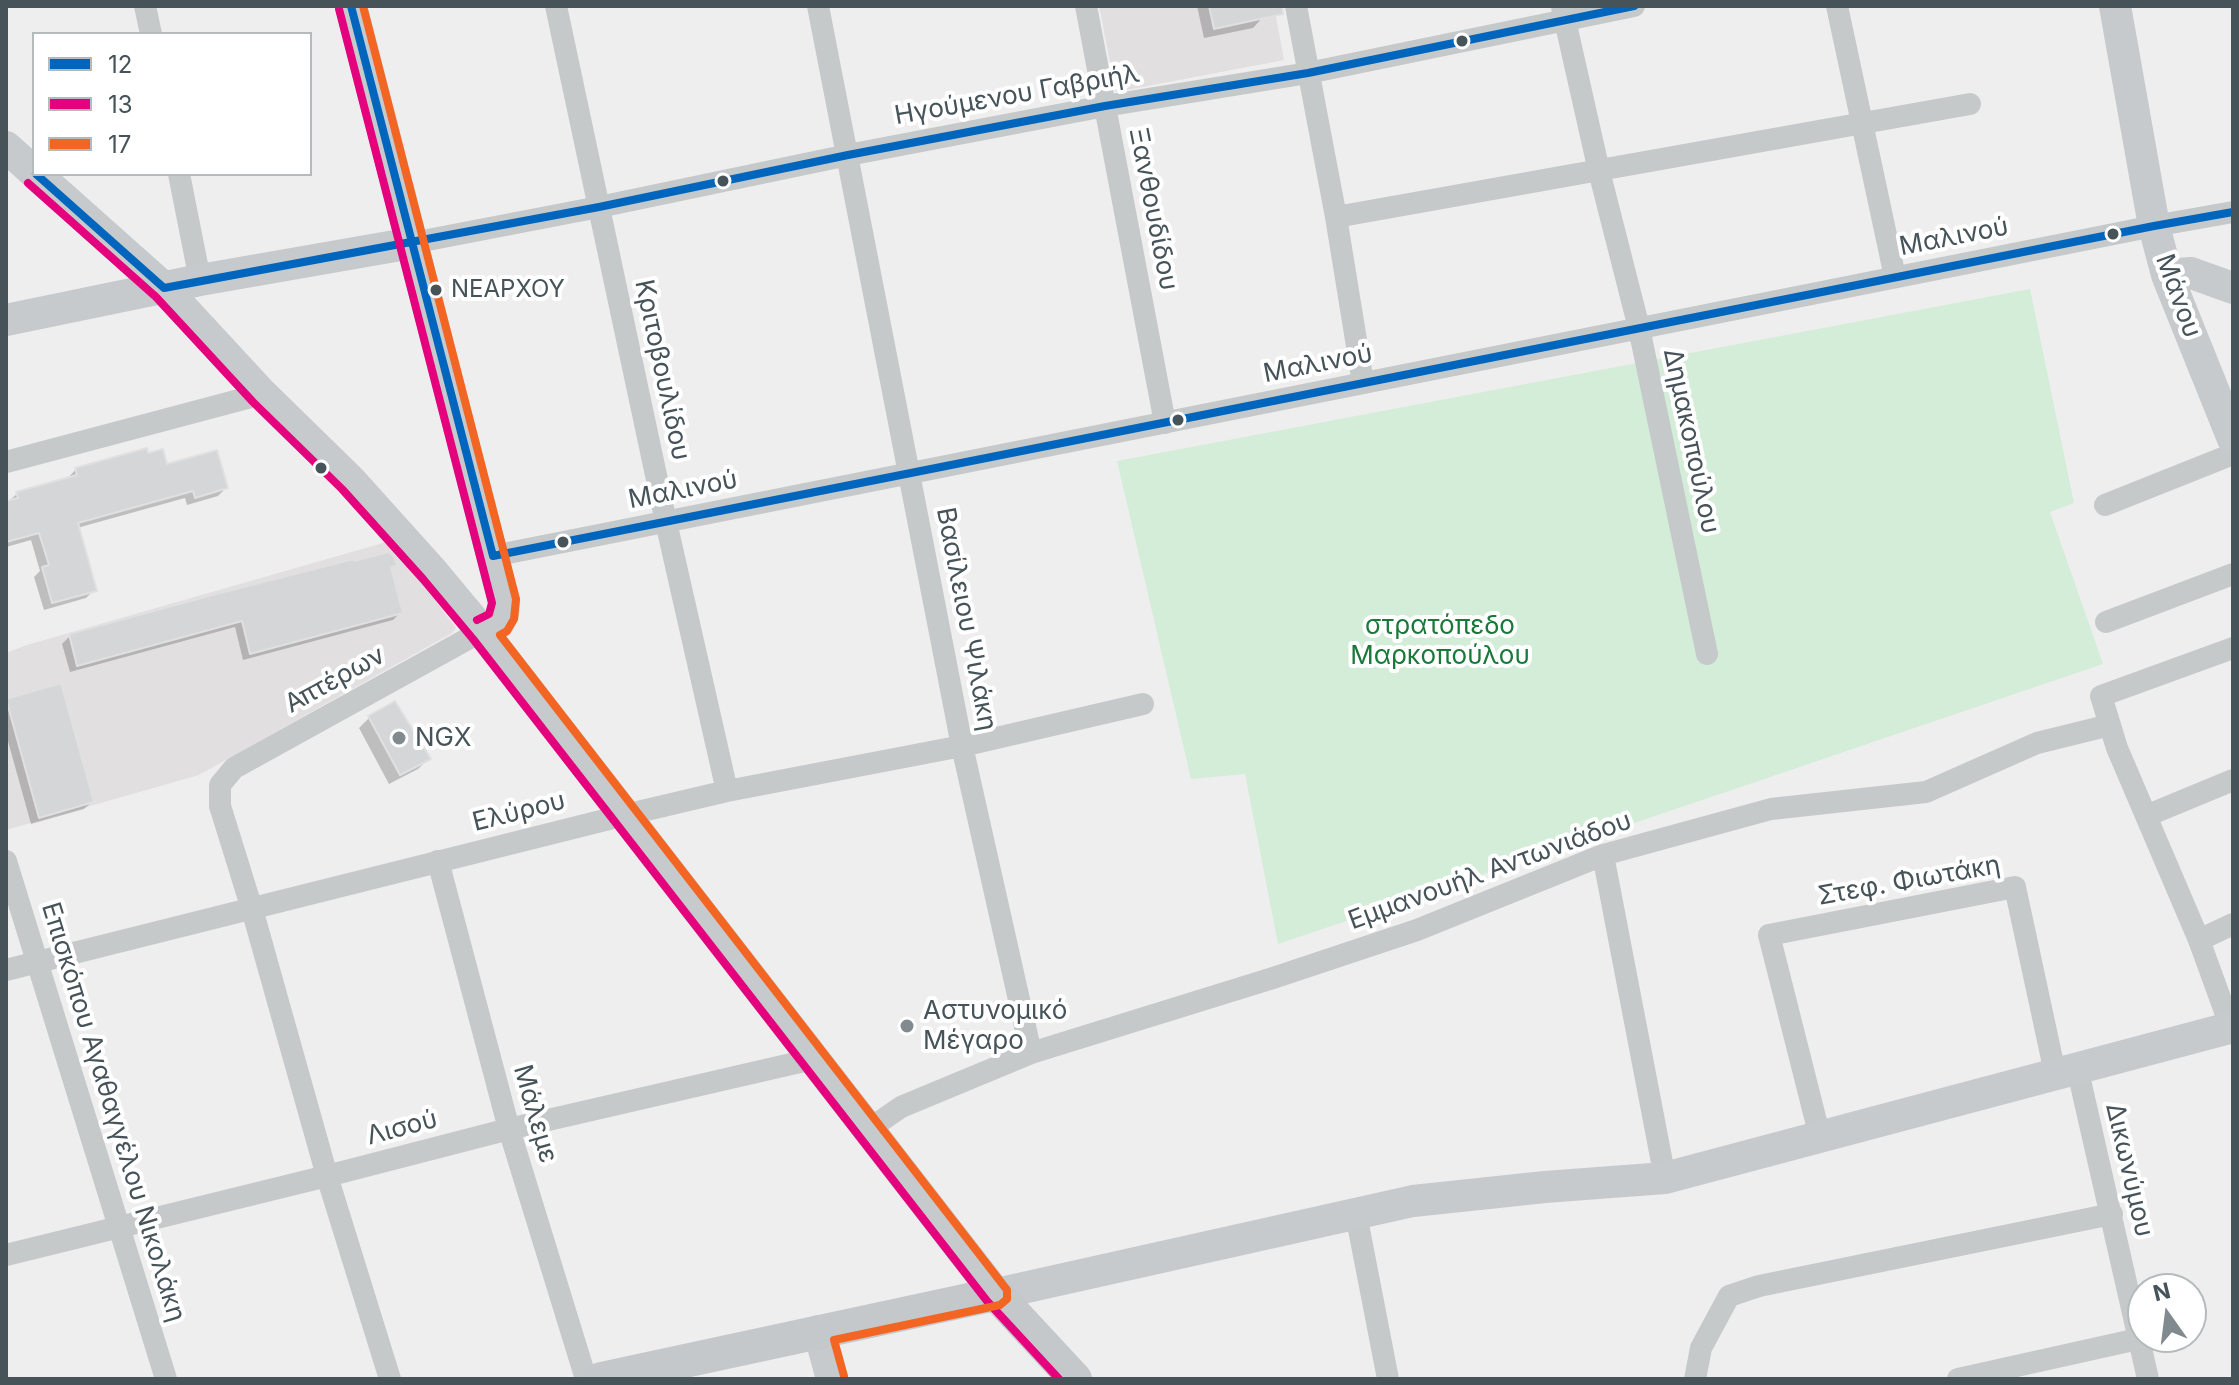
<!DOCTYPE html>
<html>
<head>
<meta charset="utf-8">
<style>
  body { margin:0 }
  #map { position:relative; width:2239px; height:1385px; overflow:hidden; background:#efeeee; font-family:Inter,sans-serif }
  canvas { display:block }
  .frame { position:absolute; inset:0; border:8px solid #46545a; pointer-events:none }
  .legend { position:absolute; left:32px; top:32px; width:280px; height:144px; box-sizing:border-box; background:#fff; border:2px solid #b5bbbd; margin:0; padding:10px 14px; list-style:none; font-size:24px; color:#46545a }
  .legend li { display:flex; align-items:center; gap:16px; height:40px }
  .legend b { width:40px; border:2px solid #b5bbbd }
  .north { position:absolute; left:2127px; top:1273px; width:80px; height:80px; box-sizing:border-box; background:#fff; border:2px solid #b5bbbd; border-radius:50%; rotate:346deg; font-size:22px; font-weight:700; line-height:32px; text-align:center; color:#46545a }
  .north::after { content:''; display:block; margin:auto; width:28px; height:36px; background:#818a8e; clip-path:polygon(50% 0,100% 100%,50% 72%,0 100%) }
</style>
</head>
<body>
<div id="map">
<canvas width="2239" height="1385"></canvas>
<div class="frame"></div>
<ul class="legend">
<li><b style="height:10px;background:#0065bd"></b>12</li>
<li><b style="height:10px;background:#e5007d"></b>13</li>
<li><b style="height:10px;background:#f26522"></b>17</li>
</ul>
<div class="north">N</div>
</div>
<script>
const g = document.querySelector('canvas').getContext('2d');
g.lineJoin = 'round';
function fill(path, color) { g.fillStyle = color; g.fill(path, 'evenodd'); }
const shape = rows => new Path2D(rows.map(r => 'M' + r).join(''));
function stroke(path, color, width, dash) { g.strokeStyle = color; g.lineWidth = width; g.lineCap = dash ? 'butt' : 'round'; g.setLineDash(dash || []); g.stroke(path); }
function write(font, color, halo, rows, align = 'center') {
  g.font = font + ' Inter,sans-serif'; g.lineWidth = 8; g.setLineDash([]); g.textBaseline = 'middle'; g.strokeStyle = halo; g.fillStyle = color; for (const [text, x, y, turn = 0] of rows) {
    g.save(); g.translate(x, y); g.rotate((+turn || 0) * Math.PI / 180); g.textAlign = isNaN(turn) ? turn : align; if (halo) g.strokeText(text, 0, 0); g.fillText(text, 0, 0); g.restore();
  }
}
fill(shape([
  [1099,6,1274,6,1284,60,1116,92],
  [390,541,456,628,452,633,199,775,6,830,6,653,27,645]
]), '#e1dfe0');
fill(shape([
  [2030,289,2074,503,2050,512,2103,664,1278,944,1245,774,1191,779,1117,461]
]), '#d3edd9');
fill(shape([
  [1197,6,1261,6,1263,17,1253,28,1204,38],
  [147,455,166,466,226,488,218,496,187,505,185,498,77,528,94,590,86,598,44,610,34,577,40,571,31,540,6,547,6,503,17,494,68,478,76,469],
  [395,565,389,571,401,612,393,620,243,660,235,627,70,672,62,644,70,636],
  [59,686,92,802,84,809,31,824,6,734,6,701],
  [369,718,428,759,418,769,389,784,359,728]
]), '#0003');
const building = shape([
  [1209,6,1282,6,1283,14,1214,29,1209,6],
  [147,448,148,453,163,449,167,464,217,450,228,488,195,498,193,491,78,523,97,591,52,603,42,567,49,565,39,533,6,542,6,501,18,498,16,492,77,475,75,468,147,448],
  [389,552,395,558,397,566,391,567,403,613,250,654,242,621,77,666,69,634,220,593,354,559,354,561,389,552],
  [61,683,94,802,39,818,6,699,61,683],
  [395,701,431,759,400,775,368,716,395,701]
]);
fill(building, '#d5d6d7');
stroke(building, '#e0e0e1', 2);
stroke(shape([
  [145,6,151,34],
  [556,6,666,522,727,791],
  [818,6,962,746,1031,1053],
  [1086,6,1165,423],
  [1296,6,1336,217,1363,383],
  [1837,6,1895,277],
  [1562,7,1599,171,1639,328,1707,654],
  [179,174,200,280],
  [1336,217,1970,104],
  [412,243,599,207,848,155,1105,106,1308,73,1634,6],
  [6,462,262,394],
  [2105,505,2233,454],
  [493,556,2154,226,2233,212],
  [2106,622,2233,574],
  [2146,816,2233,780],
  [1603,855,1665,1178],
  [6,861,166,1379],
  [438,861,509,1129,586,1379],
  [2199,940,2233,924],
  [6,970,625,815,727,791,962,746,1143,704],
  [2231,1028,2199,940,2117,748,2101,696,2233,648],
  [2077,1067,2148,1379],
  [868,1130,901,1107,1031,1053,1273,978,1417,930,1603,855,1771,809,1926,792,2037,743,2110,725],
  [1820,1137,1769,935,2015,887,2055,1073],
  [1356,1214,1388,1379],
  [6,1255,327,1176,509,1129,813,1059],
  [390,1379,327,1176,252,909,220,806,220,785,234,768,482,631],
  [1695,1379,1701,1348,1729,1296,1759,1286,2112,1214],
  [1958,1379,2138,1339]
]), '#c6c9ca', 22);
stroke(shape([
  [351,6,504,602,503,614,498,623,482,631],
  [2115,6,2154,226,2167,275,2233,439],
  [6,147,34,172],
  [36,174,164,288,262,394,351,481,432,571,482,631,996,1294,1413,1201,1545,1187,1665,1178,2233,1027],
  [2167,275,2191,273,2233,288],
  [6,320,200,280,412,243],
  [819,1331,832,1379]
]), '#c6cacc', 32);
stroke(shape([
  [601,1379,996,1294,1075,1379]
]), '#c4c8ca', 34);
stroke(shape([
  [351,6,493,556,2154,226,2233,212],
  [36,174,164,288,599,207,848,155,1105,106,1308,73,1634,6]
]), '#0065bd', 8);
stroke(shape([
  [339,9,492,603,489,614,477,620],
  [28,183,156,297,253,402,342,489,423,579,473,639,987,1301,1059,1379]
]), '#e5007d', 8);
stroke(shape([
  [363,6,516,599,514,619,507,631,500,635,1007,1290,1007,1299,1000,1305,834,1340,844,1376]
]), '#f26522', 8);
for (const [x, y, r, color] of [
  [1462,41,7,"#46545a"],
  [723,181,7,"#46545a"],
  [2113,234,7,"#46545a"],
  [436,290,7,"#46545a"],
  [1178,420,7,"#46545a"],
  [321,468,7,"#46545a"],
  [563,542,7,"#46545a"],
  [399,738,8,"#818a8e"],
  [907,1026,8,"#818a8e"]
]) { const dot = new Path2D(); dot.arc(x, y, r, 0, 2 * Math.PI); g.fillStyle = color; g.fill(dot); stroke(dot, '#fff', 3); }
write('24px', '#46545a', '#fff', [
  ["ΝΕΑΡΧΟΥ",451,290]
], 'left');
write('26px', '#46545a', '#fff', [
  ["Ηγούμενου Γαβριήλ",1017,95,-10],
  ["Ξανθουδίδου",1153,209,79],
  ["Μαλινού",1954,237,-11],
  ["Μάνου",2178,296,70],
  ["Μαλινού",1318,364,-11],
  ["Κριτοβουλίδου",662,370,78],
  ["Δημακοπούλου",1691,441,78],
  ["Μαλινού",683,490,-11],
  ["Βασίλειου Ψιλάκη",966,619,79],
  ["Απτέρων",335,680,-29],
  ["Ελύρου",519,812,-14],
  ["Εμμανουήλ Αντωνιάδου",1490,871,-20],
  ["Στεφ. Φιωτάκη",1909,881,-10],
  ["Επισκόπου Αγαθαγγέλου Νικολάκη",113,1112,73],
  ["Μάλεμε",535,1114,74],
  ["Λισού",402,1128,-15],
  ["Δικωνύμου",2129,1170,77]
]);
write('26px', '#197939', '#fff', [
  ["στρατόπεδο",1440,626],
  ["Μαρκοπούλου",1440,656]
]);
write('26px', '#46545a', '#fff', [
  ["NGX",415,738],
  ["Αστυνομικό",923,1011],
  ["Μέγαρο",923,1041]
], 'left');
</script>
</body>
</html>
